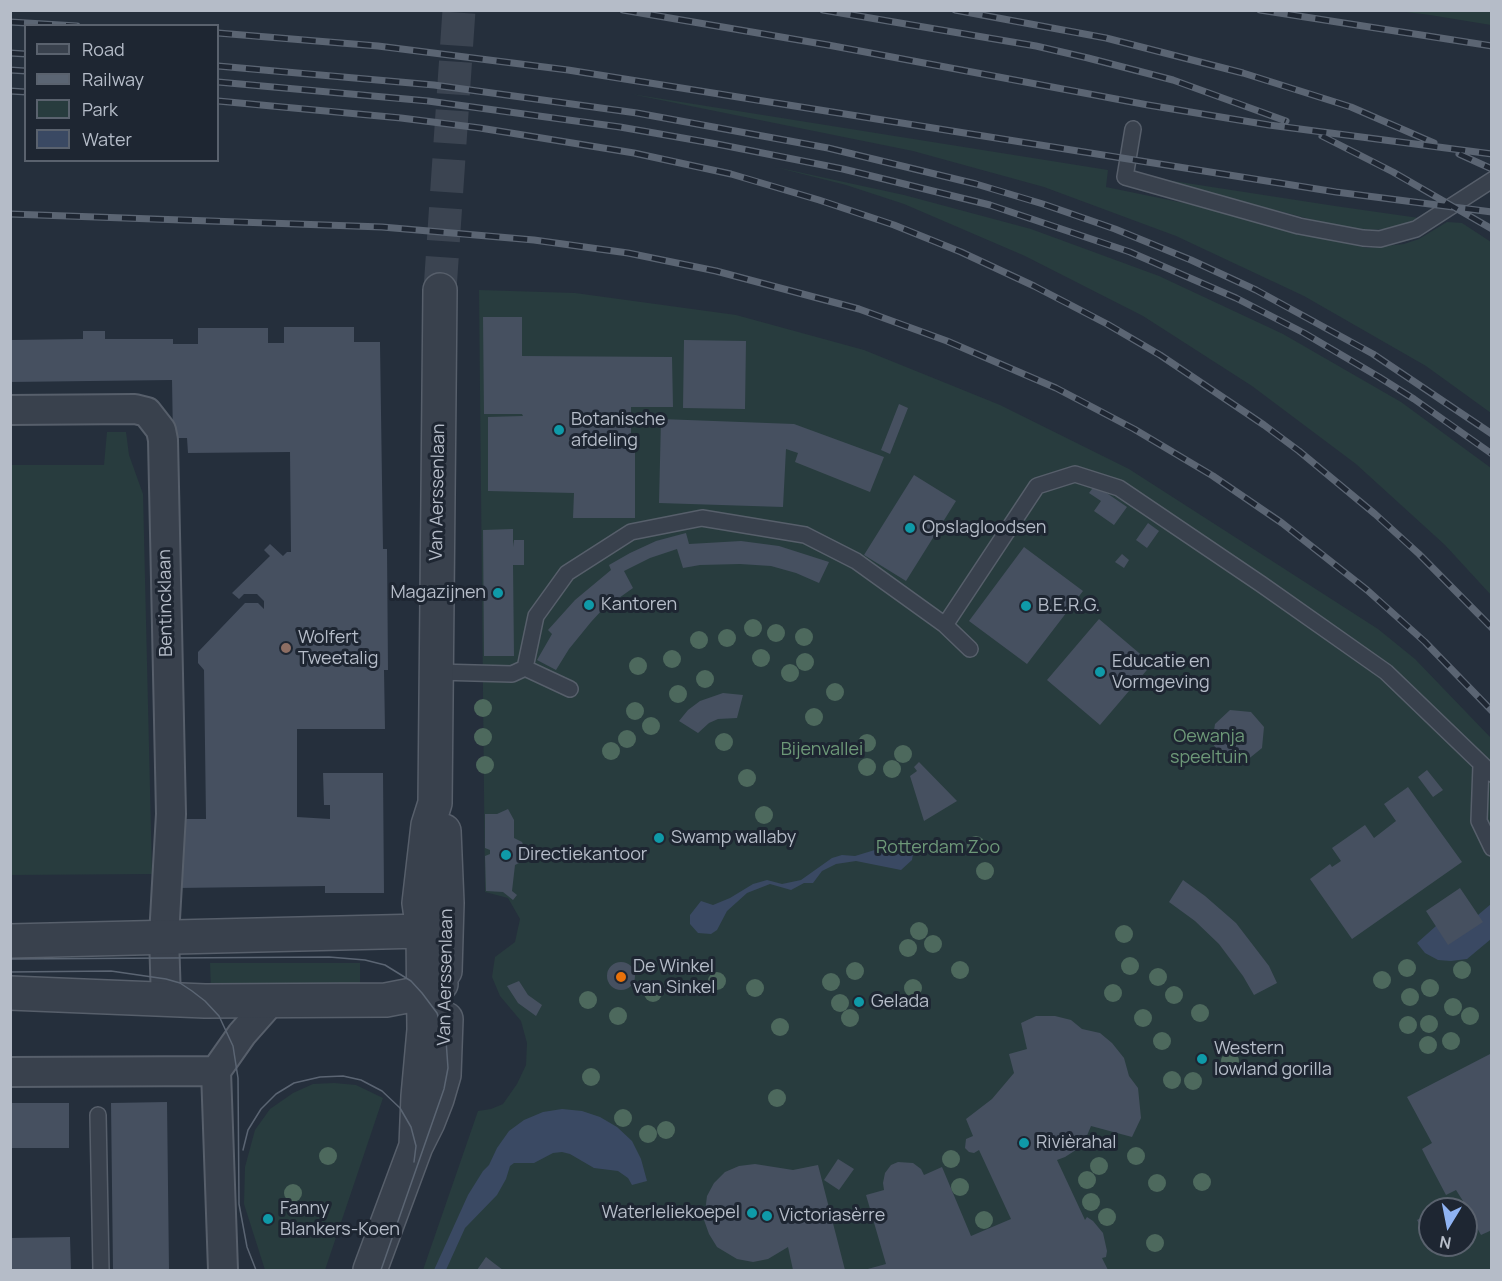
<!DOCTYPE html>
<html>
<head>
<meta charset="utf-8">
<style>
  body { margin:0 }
  #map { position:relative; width:1502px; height:1281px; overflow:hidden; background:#252f3c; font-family:Manrope,sans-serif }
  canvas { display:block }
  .frame { position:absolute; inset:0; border:12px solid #b5bcc8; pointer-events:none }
  .legend { position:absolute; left:24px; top:24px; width:195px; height:138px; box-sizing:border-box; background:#1e2632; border:2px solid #5a626e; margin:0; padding:8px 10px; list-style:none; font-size:18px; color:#b5bcc8 }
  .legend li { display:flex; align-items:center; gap:12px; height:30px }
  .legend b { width:30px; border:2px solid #5a626e }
  .north { position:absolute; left:1418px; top:1197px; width:60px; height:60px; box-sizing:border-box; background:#1e2632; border:2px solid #5a626e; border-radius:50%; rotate:190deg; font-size:16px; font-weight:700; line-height:24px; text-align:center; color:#b5bcc8 }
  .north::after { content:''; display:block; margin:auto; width:21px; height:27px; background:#8fb3f3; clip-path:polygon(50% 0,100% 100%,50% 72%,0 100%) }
</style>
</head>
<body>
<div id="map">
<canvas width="1502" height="1281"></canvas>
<div class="frame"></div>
<ul class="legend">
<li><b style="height:8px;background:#39414d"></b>Road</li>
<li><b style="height:8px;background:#5b6573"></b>Railway</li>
<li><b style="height:16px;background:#283c3e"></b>Park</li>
<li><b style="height:16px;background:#3a4963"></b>Water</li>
</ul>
<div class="north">N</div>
</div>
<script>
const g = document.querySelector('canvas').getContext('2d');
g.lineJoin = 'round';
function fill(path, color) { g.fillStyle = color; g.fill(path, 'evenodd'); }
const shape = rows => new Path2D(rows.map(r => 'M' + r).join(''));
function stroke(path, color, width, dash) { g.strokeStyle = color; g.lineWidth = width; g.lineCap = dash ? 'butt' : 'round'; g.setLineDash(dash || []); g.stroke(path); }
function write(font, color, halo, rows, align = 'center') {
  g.font = font + ' Manrope,sans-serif'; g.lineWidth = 6; g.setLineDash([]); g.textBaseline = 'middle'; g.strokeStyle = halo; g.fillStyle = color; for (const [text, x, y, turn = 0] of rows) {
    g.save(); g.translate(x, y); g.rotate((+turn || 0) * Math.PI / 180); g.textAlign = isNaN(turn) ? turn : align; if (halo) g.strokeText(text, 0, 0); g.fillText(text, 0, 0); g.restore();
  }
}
fill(shape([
  [1398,11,1491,11,1491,25,1430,15],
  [631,94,1108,170,1106,187,1213,209,1321,238,1367,248,1404,244,1419,239,1447,222,1462,223,1491,242,1491,413,1426,366,1304,296,1176,236,1044,187,913,151],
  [775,167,904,195,1031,229,1159,276,1283,334,1401,402,1491,468,1491,595,1445,545,1356,464,1252,386,1143,316,1025,256,904,204,846,185],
  [1147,177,1335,206,1419,218,1393,229,1362,230,1333,225],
  [479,290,575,293,736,315,864,350,1000,405,1129,469,1378,629,1415,659,1491,738,1491,1270,423,1270,478,1111,491,1109,503,1104,517,1084,526,1065,527,1043,521,1021,500,996,492,977,495,957,515,942,520,919,508,898,485,892],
  [1430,1209,1466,1209,1466,1245,1430,1245],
  [107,432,126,432,129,455,143,494,152,874,11,875,11,465,104,465],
  [210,963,360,963,360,988,211,990],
  [334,1083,356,1085,383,1098,325,1270,265,1270,244,1204,245,1167,255,1130,270,1109,293,1093,313,1084]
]), '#283c3e');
fill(shape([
  [901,837,908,840,913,847,913,854,912,860,901,870,856,861,836,864,822,871,813,883,804,883,791,890,770,884,747,893,727,911,717,930,711,934,698,933,690,924,690,915,701,901,713,905,730,898,753,884,767,880,782,884,801,880,832,858,842,855,855,856,878,849,890,851],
  [1491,904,1491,939,1467,959,1451,961,1438,960,1425,953,1417,943,1436,926,1478,915],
  [562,1109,582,1111,600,1117,617,1127,632,1141,641,1159,647,1181,632,1185,628,1178,618,1171,594,1168,570,1154,562,1152,553,1153,534,1163,514,1163,510,1166,506,1179,497,1195,465,1228,446,1270,434,1270,468,1195,483,1171,489,1165,497,1148,509,1131,524,1120,543,1112]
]), '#3a4963');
fill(shape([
  [483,317,522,317,522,356,672,357,673,407,631,407,631,444,635,444,635,518,573,518,574,493,488,491,488,417,523,416,522,414,484,414],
  [284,327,354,327,354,342,380,342,380,344,383,549,387,549,388,670,384,670,385,729,297,729,297,817,330,819,330,805,324,805,323,773,383,773,384,893,325,893,325,886,178,888,177,819,206,819,204,670,198,663,198,652,245,603,258,603,264,609,264,601,257,594,244,594,239,599,232,593,270,556,264,550,270,544,283,556,287,552,291,552,290,452,188,453,187,438,173,438,172,380,10,382,10,340,83,339,83,331,105,331,105,339,173,339,173,344,198,344,198,328,268,328,268,343,284,343],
  [684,340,746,341,745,409,683,408],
  [899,404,908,408,890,454,881,450],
  [661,419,794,424,884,457,870,492,795,462,798,453,786,449,783,507,659,503],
  [914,475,956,501,906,581,864,555],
  [1095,485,1127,507,1114,525,1094,511,1101,501,1089,493],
  [1148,523,1159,531,1147,548,1136,540],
  [513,529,513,547,514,540,524,540,524,565,513,565,514,656,484,656,483,530],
  [686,533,689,544,741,541,779,546,829,562,819,583,796,573,771,566,740,564,700,565,683,568,677,549,650,558,624,571,633,588,602,610,591,622,569,649,556,670,537,660,552,634,548,630,575,600,611,570,609,565,630,553,656,541],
  [1024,547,1083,591,1027,664,969,621],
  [1122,554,1129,560,1124,568,1115,562],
  [1099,619,1152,664,1100,725,1047,680],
  [723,693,743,695,737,718,718,719,709,723,698,733,679,721,688,710,700,701],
  [1230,710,1251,712,1264,727,1262,748,1246,761,1226,760,1212,743,1215,724],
  [919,762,957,801,924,821,910,776,917,771,914,767],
  [1427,770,1443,790,1433,797,1418,777],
  [1408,787,1462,862,1352,939,1310,879,1330,864,1332,867,1341,861,1332,848,1365,825,1374,838,1396,821,1384,804],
  [508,809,514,820,514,838,522,842,526,852,523,861,515,865,512,891,517,895,513,900,503,892,486,891,485,856,490,854,490,850,485,848,485,814,497,814],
  [1183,880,1205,896,1236,923,1269,966,1277,983,1254,995,1243,976,1219,944,1195,921,1169,902],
  [1460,888,1483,922,1448,945,1426,911],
  '607 976a14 14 0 1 1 28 0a14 14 0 1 1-28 0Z',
  [519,981,528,995,542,1005,536,1016,518,1003,507,986],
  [1036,1016,1055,1016,1071,1020,1082,1029,1100,1033,1112,1043,1124,1058,1129,1076,1138,1088,1141,1118,1132,1137,1091,1126,1086,1138,1079,1148,1065,1157,1057,1160,1085,1220,1087,1217,1093,1221,1103,1233,1107,1251,1106,1257,1102,1258,1108,1270,864,1270,886,1264,866,1195,884,1190,883,1183,885,1173,891,1165,898,1162,913,1163,921,1169,924,1175,942,1167,971,1236,1011,1219,979,1150,974,1153,969,1152,965,1148,966,1139,973,1136,966,1119,992,1099,1014,1073,1009,1054,1027,1049,1021,1023],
  [1492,1053,1492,1230,1481,1235,1468,1212,1466,1214,1466,1209,1453,1209,1452,1207,1463,1201,1456,1190,1446,1195,1427,1159,1422,1149,1432,1143,1407,1097],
  [167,1102,169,1270,113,1270,111,1103],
  [10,1103,69,1103,69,1148,10,1148],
  [838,1159,854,1169,839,1190,824,1180],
  [755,1164,793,1170,818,1165,845,1270,793,1270,788,1247,768,1259,753,1262,737,1259,717,1247,709,1234,704,1220,707,1196,714,1183,725,1172,739,1166],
  [1426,1215,1430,1222,1430,1243,1417,1220],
  [70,1237,71,1270,10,1270,10,1238],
  [486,1257,495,1264,503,1270,477,1270]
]), '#465060');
stroke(shape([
  [440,290,459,10]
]), '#3b4451', 33, [33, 16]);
const service = shape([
  [1133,129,1125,177,1299,226,1363,238,1380,239,1416,229,1492,180],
  [945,625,970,649],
  [437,672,512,674,525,668],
  [570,689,525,668,536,616,567,573,631,532,702,518,805,535,856,561,945,625,1037,486,1075,474,1119,488,1261,584,1386,672,1492,774],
  [1481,765,1479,821,1492,848],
  [98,1115,101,1270]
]);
const minor = shape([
  [10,410,135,409,147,412,161,430,163,440,171,814,164,936,166,1000],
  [10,1072,216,1071],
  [223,1270,216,1071,242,1034,272,1000]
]);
const tertiary = shape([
  [444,831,447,903,445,971],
  [10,941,423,931,443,938],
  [10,993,205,1001,386,1000,422,993,441,984],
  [416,1146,418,1096,424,1030,423,931,419,903,428,825,435,803,440,290],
  [370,1270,416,1146,428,1122,437,1099,444,1075,446,1019]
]);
stroke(service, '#575f6b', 18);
stroke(minor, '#575f6b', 32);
stroke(tertiary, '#575f6b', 36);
stroke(service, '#39414d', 15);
stroke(minor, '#39414d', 28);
stroke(tertiary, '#39414d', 33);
stroke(shape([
  [10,959,329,957,365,960,385,965,411,981,422,993,437,1013,446,1040,448,1068,444,1089,381,1270],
  [10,972,111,971,166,979,180,983,192,991,205,1001,219,1016,233,1046,238,1078,239,1204,247,1247,256,1270],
  [243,1150,248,1130,261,1109,276,1094,294,1083,320,1077,343,1076,361,1080,382,1091,400,1108,411,1127,416,1146,414,1162]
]), '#5b6573', 1.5);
const rail = shape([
  [623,10,828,45,1148,105,1269,125,1492,154],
  [823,10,1036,46,1088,58,1173,80,1286,121],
  [955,10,1106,38,1243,73,1351,107,1434,143],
  [1260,10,1492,46],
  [10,22,77,26],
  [218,33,378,46,568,70,1336,192,1492,212],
  [10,53,26,54],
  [218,66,434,85,637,113,828,148,976,184,1043,204,1115,229,1191,260,1256,290,1373,354,1492,434],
  [10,70,26,71],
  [218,82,428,101,620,127,717,144,843,169,990,205,1130,252,1236,298,1304,333,1379,377,1414,399,1492,454],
  [10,91,26,92],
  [218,101,401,118,480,128,634,153,731,174,819,200,894,225,961,252,1034,286,1107,324,1160,355,1264,425,1299,451,1375,514,1419,554,1492,628],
  [1322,136,1393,172,1492,229],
  [1459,154,1492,169],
  [10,214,382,227,534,240,628,253,716,271,859,309,947,341,1056,388,1134,429,1213,476,1282,523,1367,590,1425,642,1492,711]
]);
stroke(rail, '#5b6573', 7);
stroke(rail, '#1e2632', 4.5, [14]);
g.fillStyle = '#4d695d';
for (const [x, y] of [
  [753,628],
  [776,633],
  [804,637],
  [727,638],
  [699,640],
  [761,658],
  [672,659],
  [805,662],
  [638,666],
  [790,673],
  [705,679],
  [835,692],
  [678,694],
  [483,708],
  [635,711],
  [814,717],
  [651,726],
  [483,737],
  [627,739],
  [724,742],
  [867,743],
  [611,751],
  [903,754],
  [485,765],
  [867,767],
  [892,769],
  [747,778],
  [764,815],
  [976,845],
  [985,871],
  [919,931],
  [1124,934],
  [933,944],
  [908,948],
  [1130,966],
  [1407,968],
  [960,970],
  [1462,970],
  [855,971],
  [1158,977],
  [1382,980],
  [717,981],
  [831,982],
  [755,988],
  [913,988],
  [1430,988],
  [653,993],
  [1113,993],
  [1174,995],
  [1410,997],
  [588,1000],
  [840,1003],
  [1453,1007],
  [1200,1013],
  [618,1016],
  [1470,1016],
  [850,1018],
  [1143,1018],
  [1429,1024],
  [1408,1025],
  [780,1027],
  [1162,1041],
  [1451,1041],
  [1428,1045],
  [1230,1061],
  [591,1077],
  [1172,1080],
  [1193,1081],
  [777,1098],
  [623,1118],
  [666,1130],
  [648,1134],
  [328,1156],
  [1136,1156],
  [951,1159],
  [1099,1166],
  [1087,1180],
  [1202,1182],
  [1157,1183],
  [960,1187],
  [293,1193],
  [1091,1202],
  [1107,1217],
  [984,1220],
  [1155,1243]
]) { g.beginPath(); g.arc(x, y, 9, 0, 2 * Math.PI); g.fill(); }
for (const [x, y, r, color] of [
  [559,430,6,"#0f9aa8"],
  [910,528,6,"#0f9aa8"],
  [498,593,6,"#0f9aa8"],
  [589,605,6,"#0f9aa8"],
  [1026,606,6,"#0f9aa8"],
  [286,648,6,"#8d6e63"],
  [1100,672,6,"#0f9aa8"],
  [659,838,6,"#0f9aa8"],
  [506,855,6,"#0f9aa8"],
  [621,977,6,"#e8710a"],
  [859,1002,6,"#0f9aa8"],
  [1202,1059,6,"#0f9aa8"],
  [1024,1143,6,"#0f9aa8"],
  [752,1213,6,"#0f9aa8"],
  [767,1216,6,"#0f9aa8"],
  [268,1219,6,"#0f9aa8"]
]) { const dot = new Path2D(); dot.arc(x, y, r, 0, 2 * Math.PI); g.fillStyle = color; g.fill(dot); stroke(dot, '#1e2632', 2); }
write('18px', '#b5bcc8', '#1e2632', [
  ["Botanische",571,420],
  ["afdeling",571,441],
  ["Opslagloodsen",922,528],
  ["Magazijnen",486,593,"right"],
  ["Kantoren",601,605],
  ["B.E.R.G.",1038,606],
  ["Wolfert",298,638],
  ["Tweetalig",298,659],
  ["Educatie en",1112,662],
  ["Vormgeving",1112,683],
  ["Swamp wallaby",671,838],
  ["Directiekantoor",518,855],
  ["De Winkel",633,967],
  ["van Sinkel",633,988],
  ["Gelada",871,1002],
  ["Western",1214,1049],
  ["lowland gorilla",1214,1070],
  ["Rivièrahal",1036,1143],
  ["Fanny",280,1209],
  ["Blankers-Koen",280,1230],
  ["Waterleliekoepel",740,1213,"right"],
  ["Victoriasèrre",779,1216]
], 'left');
write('18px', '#b5bcc8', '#1e2632', [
  ["Van Aerssenlaan",438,492,-89],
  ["Bentincklaan",166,603,-91],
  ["Van Aerssenlaan",446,977,-89]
]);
write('18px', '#6d9878', '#1e2632', [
  ["Oewanja",1209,737],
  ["speeltuin",1209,758],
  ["Bijenvallei",822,750],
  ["Rotterdam Zoo",938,848]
]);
</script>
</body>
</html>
